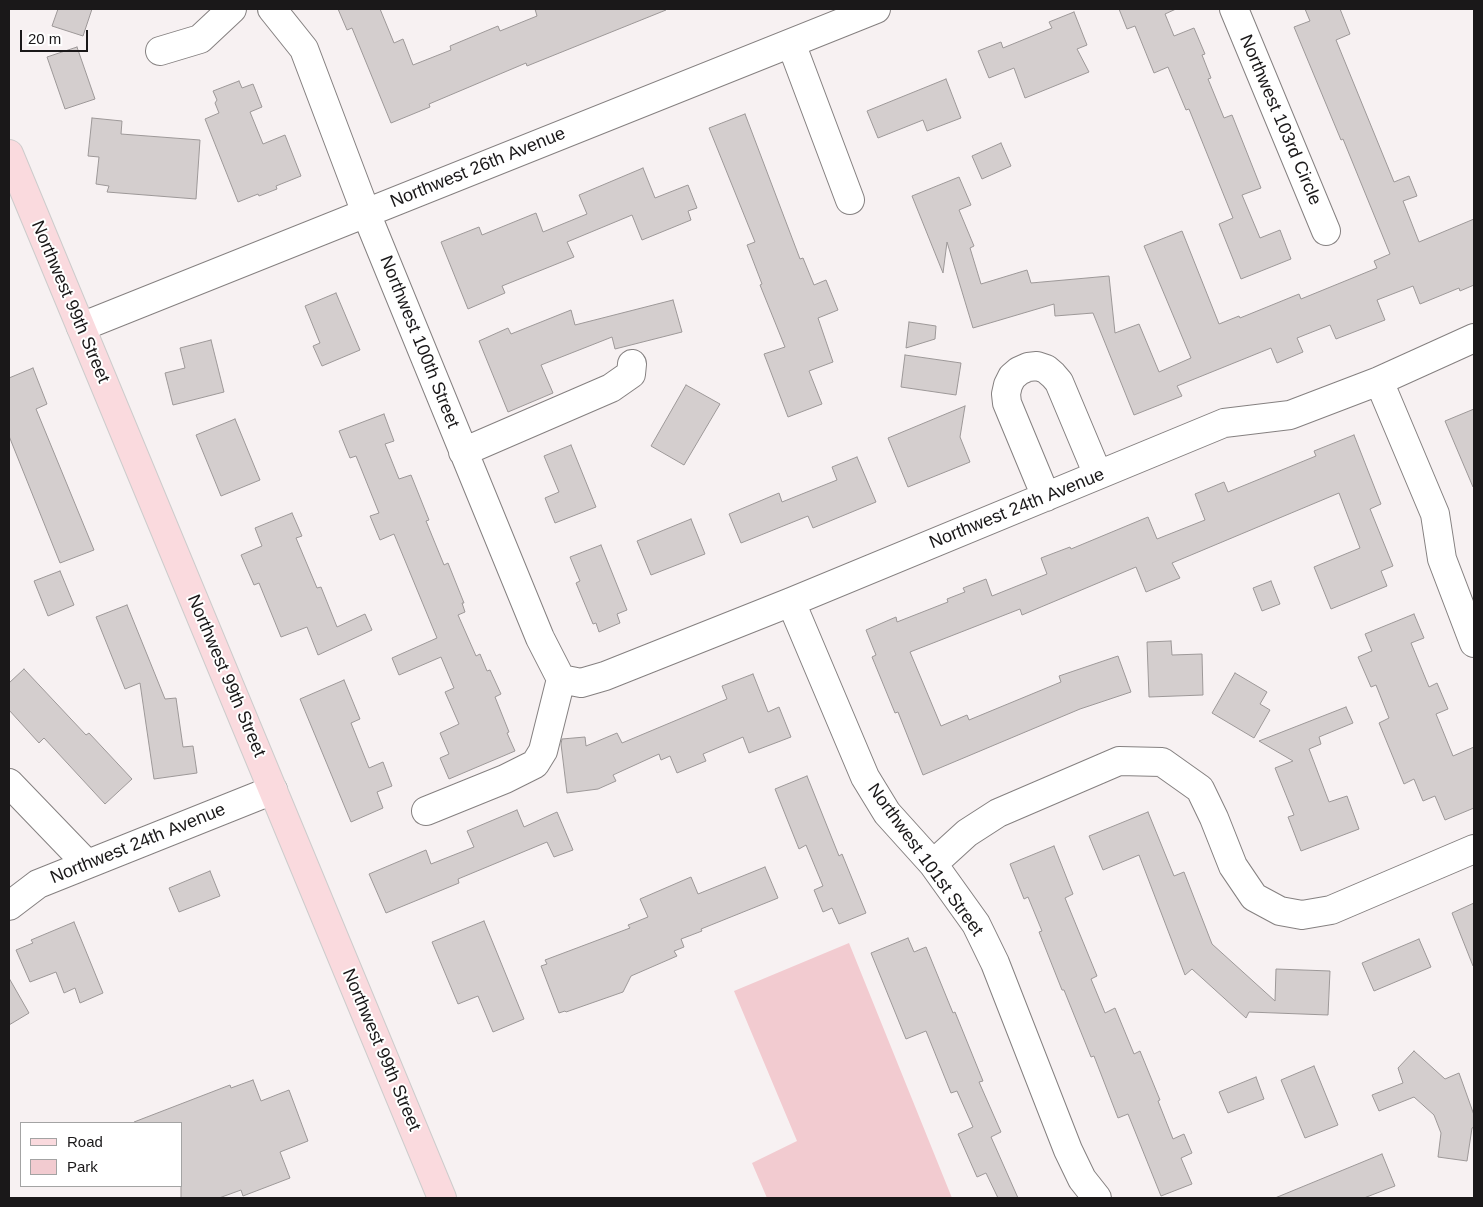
<!DOCTYPE html>
<html>
<head>
<meta charset="utf-8">
<style>
  body { margin:0 }
  #map { position:relative; width:1483px; height:1207px; overflow:hidden; background:#f7f1f2; font-family:Helvetica,sans-serif }
  canvas { display:block }
  .frame { position:absolute; inset:0; border:10px solid #1a1819; pointer-events:none }
  .legend { position:absolute; left:20px; top:1122px; width:162px; height:65px; box-sizing:border-box; background:#fff; border:1px solid #a3a3a3; margin:0; padding:6px 9px; list-style:none; font-size:15px; color:#1a1819 }
  .legend li { display:flex; align-items:center; gap:10px; height:25px }
  .legend b { width:25px; border:1px solid #a3a3a3 }
  .scale { position:absolute; left:20px; top:30px; width:68px; height:22px; box-sizing:border-box; border:2px solid #1a1819; border-top:0; padding-left:6px; font-size:15px; line-height:18px; white-space:nowrap; color:#1a1819; -webkit-text-stroke:4px #fff; paint-order:stroke }
</style>
</head>
<body>
<div id="map">
<canvas width="1483" height="1207"></canvas>
<div class="frame"></div>
<ul class="legend">
<li><b style="height:6px;background:#fadade"></b>Road</li>
<li><b style="height:14px;background:#f2cbd0"></b>Park</li>
</ul>
<div class="scale">20 m</div>
</div>
<script>
const g = document.querySelector('canvas').getContext('2d');
g.lineJoin = 'round';
function fill(path, color) { g.fillStyle = color; g.fill(path, 'evenodd'); }
const shape = rows => new Path2D(rows.map(r => 'M' + r).join(''));
function stroke(path, color, width, dash) { g.strokeStyle = color; g.lineWidth = width; g.lineCap = dash ? 'butt' : 'round'; g.setLineDash(dash || []); g.stroke(path); }
function write(font, color, halo, rows, align = 'center') {
  g.font = font + ' Helvetica,sans-serif'; g.lineWidth = 4; g.setLineDash([]); g.textBaseline = 'middle'; g.strokeStyle = halo; g.fillStyle = color; for (const [text, x, y, turn = 0] of rows) {
    g.save(); g.translate(x, y); g.rotate((+turn || 0) * Math.PI / 180); g.textAlign = isNaN(turn) ? turn : align; if (halo) g.strokeText(text, 0, 0); g.fillText(text, 0, 0); g.restore();
  }
}
fill(shape([
  [849,943,952,1198,767,1198,752,1163,797,1141,734,991]
]), '#f2cbd0');
const building = shape([
  [58,9,92,9,83,36,52,26,58,9],
  [338,9,380,9,394,43,403,39,413,65,451,50,450,46,498,26,500,31,537,16,535,9,666,9,666,10,527,66,526,63,429,104,430,107,391,123,352,28,347,30,338,9],
  [1119,9,1176,9,1165,14,1174,36,1194,28,1205,54,1202,55,1211,78,1208,79,1224,118,1232,115,1261,188,1242,195,1260,238,1280,230,1291,259,1241,279,1219,224,1233,218,1189,109,1186,110,1168,67,1154,73,1135,26,1127,29,1119,9],
  [1305,9,1340,9,1350,34,1336,40,1394,182,1409,176,1417,196,1403,201,1419,242,1474,219,1474,285,1460,291,1459,288,1420,304,1413,286,1377,300,1385,320,1336,339,1330,325,1297,338,1303,352,1277,363,1271,348,1177,386,1182,396,1134,415,1093,313,1055,316,1054,304,973,328,947,242,943,273,912,196,959,177,971,205,959,210,974,246,970,248,981,284,1027,270,1031,283,1109,276,1115,333,1139,324,1159,372,1191,358,1144,246,1182,231,1219,324,1239,316,1240,318,1299,294,1301,299,1377,268,1374,261,1390,254,1343,139,1341,140,1294,27,1310,21,1305,9],
  [1074,12,1087,45,1077,49,1089,72,1025,98,1014,68,989,78,978,51,1001,42,1003,48,1052,28,1049,22,1074,12],
  [77,47,95,99,65,109,47,57,77,47],
  [946,79,961,118,927,131,923,120,878,138,867,111,946,79],
  [239,81,242,88,253,84,262,107,250,112,263,144,285,135,301,176,276,186,277,189,259,196,258,194,238,202,205,119,219,113,215,103,217,100,213,91,239,81],
  [745,114,800,259,803,258,814,285,826,280,838,310,818,318,833,362,809,371,822,404,788,417,764,354,785,347,760,285,762,284,747,245,755,242,709,128,745,114],
  [92,118,122,121,121,134,200,140,196,199,107,192,109,186,96,184,99,157,88,156,92,118],
  [1001,143,1011,166,982,179,972,156,1001,143],
  [643,168,655,198,688,185,697,208,688,211,691,220,642,240,632,215,567,242,574,257,502,286,505,293,468,309,441,242,479,227,482,235,536,213,543,232,587,214,579,195,643,168],
  [336,293,360,350,322,366,313,346,320,343,305,306,336,293],
  [673,300,682,332,615,349,612,337,541,365,553,393,508,412,479,341,508,328,511,334,571,310,575,325,673,300],
  [909,322,936,326,935,339,906,348,909,322],
  [211,340,224,392,173,405,165,373,185,368,180,348,211,340],
  [905,355,961,363,956,395,901,387,905,355],
  [33,368,47,404,36,409,94,550,60,563,9,436,9,378,33,368],
  [686,385,720,404,684,465,651,446,686,385],
  [965,406,960,437,970,462,908,487,888,438,965,406],
  [1474,409,1474,487,1473,487,1445,421,1474,409],
  [384,414,394,441,385,444,399,479,411,475,429,520,426,521,444,565,448,563,464,603,462,603,465,612,458,615,476,656,480,654,487,671,490,670,501,694,495,697,509,732,507,733,515,751,449,779,440,758,449,754,440,733,459,724,445,692,454,688,441,657,399,675,392,658,437,638,394,534,380,540,370,516,379,513,356,456,350,458,339,431,384,414],
  [235,419,260,480,221,496,196,435,235,419],
  [1354,435,1381,504,1370,509,1393,566,1381,571,1387,586,1331,609,1314,567,1360,548,1339,493,1172,563,1180,578,1146,592,1136,567,1022,615,1020,609,910,652,941,726,967,715,969,720,1061,682,1059,676,1118,656,1131,692,1080,709,923,775,898,712,895,713,872,657,876,655,866,630,896,617,897,622,948,602,947,599,965,592,963,588,986,579,992,596,1047,574,1041,558,1070,547,1071,549,1148,517,1157,539,1205,520,1195,494,1224,482,1228,492,1316,456,1314,451,1354,435],
  [571,445,596,507,555,523,545,498,559,492,544,456,571,445],
  [857,457,876,502,813,528,808,516,741,543,729,514,779,493,782,502,837,480,832,467,857,457],
  [292,513,302,536,296,538,317,588,321,587,337,627,365,614,372,630,318,655,307,627,281,637,259,583,254,585,241,555,262,546,255,528,292,513],
  [691,519,705,554,651,575,637,541,691,519],
  [601,545,627,610,617,614,620,623,599,632,596,623,593,624,576,583,580,581,570,557,601,545],
  [60,571,74,605,48,616,34,581,60,571],
  [1271,581,1280,604,1262,611,1253,588,1271,581],
  [127,605,165,699,176,698,183,747,193,746,197,773,154,779,140,683,125,689,96,617,127,605],
  [1414,614,1424,638,1411,643,1429,687,1437,683,1448,709,1436,714,1453,756,1474,747,1474,808,1445,820,1435,796,1423,801,1414,779,1404,784,1379,723,1389,718,1376,685,1371,687,1358,657,1372,651,1365,634,1414,614],
  [1171,641,1172,655,1202,654,1203,695,1149,697,1147,642,1171,641],
  [24,669,86,735,89,733,132,779,105,804,44,738,39,743,9,710,9,683,24,669],
  [1235,673,1267,692,1260,704,1270,710,1254,738,1212,713,1235,673],
  [753,674,768,712,779,707,791,737,749,753,743,737,703,754,706,761,677,773,670,756,661,760,659,754,613,775,616,781,598,789,567,793,561,744,562,739,585,737,586,746,617,733,622,743,727,699,722,686,753,674],
  [344,680,360,719,351,723,369,768,383,762,392,786,377,792,383,808,351,822,300,699,344,680],
  [1346,707,1353,723,1319,737,1321,744,1309,749,1329,802,1347,796,1359,829,1301,851,1288,817,1294,815,1275,768,1293,761,1259,741,1346,707],
  [807,776,839,856,842,854,866,913,839,924,832,908,823,912,814,890,823,886,806,845,799,849,775,789,807,776],
  [517,810,524,827,557,812,573,850,554,857,547,842,458,879,459,883,386,913,369,874,426,850,431,864,474,847,467,831,517,810],
  [1148,812,1174,876,1184,872,1212,944,1275,1001,1276,969,1330,971,1328,1015,1249,1012,1246,1018,1192,969,1185,975,1139,855,1103,870,1089,836,1148,812],
  [1054,846,1073,894,1065,898,1097,976,1091,979,1105,1013,1115,1008,1134,1054,1140,1051,1160,1100,1158,1101,1173,1139,1184,1134,1192,1153,1181,1158,1192,1184,1161,1196,1128,1114,1118,1118,1094,1056,1091,1057,1064,990,1062,990,1039,932,1042,931,1028,897,1024,899,1010,864,1054,846],
  [765,867,778,898,701,929,702,931,681,939,684,947,674,951,677,956,631,976,623,992,566,1012,565,1011,559,1013,541,966,547,964,545,960,630,928,628,925,648,917,640,899,691,877,698,894,765,867],
  [210,871,220,896,179,912,169,888,210,871],
  [1474,903,1474,966,1473,966,1452,913,1474,903],
  [484,921,524,1019,493,1032,478,996,458,1004,432,942,484,921],
  [74,922,103,993,80,1003,75,988,64,993,56,972,30,982,16,950,33,943,31,940,74,922],
  [908,938,914,952,926,947,953,1013,955,1012,983,1081,979,1082,1001,1132,991,1137,1018,1198,998,1198,986,1173,977,1177,958,1134,973,1127,957,1091,951,1093,926,1031,906,1039,871,953,908,938],
  [1419,939,1431,967,1374,991,1362,963,1419,939],
  [9,978,29,1013,9,1025,9,978],
  [1414,1051,1445,1079,1459,1073,1474,1115,1474,1127,1472,1128,1467,1161,1438,1157,1441,1133,1434,1115,1414,1097,1379,1111,1372,1095,1403,1083,1398,1068,1414,1051],
  [1314,1066,1338,1125,1305,1138,1281,1080,1314,1066],
  [1256,1077,1264,1099,1228,1113,1219,1092,1256,1077],
  [253,1080,261,1101,289,1090,308,1141,280,1152,290,1178,243,1196,241,1190,219,1198,181,1198,181,1123,134,1123,134,1122,230,1085,231,1088,253,1080],
  [1382,1154,1395,1186,1364,1198,1275,1198,1382,1154]
]);
fill(building, '#d4cece');
stroke(building, '#9d9898', 1);
const minor = shape([
  [272,9,304,49,366,213,540,638,561,679],
  [1234,9,1326,231],
  [791,43,850,200],
  [160,51,200,39,232,9],
  [81,327,876,9],
  [1379,381,1435,514,1442,559,1474,643],
  [463,452,611,388,631,374,632,364],
  [1046,497,1007,403,1006,394,1008,385,1012,377,1019,371,1028,367,1037,366,1046,369,1053,375,1059,382,1098,475],
  [791,602,865,777,887,813,933,864,976,924,995,963,1068,1150,1082,1179,1097,1198],
  [561,679,581,683,605,676,791,602,1224,423,1290,415,1379,381,1474,338],
  [9,783,87,864],
  [426,811,505,779,535,764,543,751,561,679],
  [933,864,967,833,998,813,1119,761,1162,762,1200,789,1214,818,1233,866,1254,897,1280,911,1302,915,1331,910,1474,849],
  [9,906,38,884,273,790]
]);
const major = shape([
  [9,154,442,1198]
]);
stroke(minor, '#858080', 30);
stroke(major, '#cdcccc', 30);
stroke(minor, '#fff', 28);
stroke(major, '#fadade', 28);
write('18px', '#1a1819', '#fff', [
  ["Northwest 103rd Circle",1280,120,67],
  ["Northwest 26th Avenue",478,168,-22],
  ["Northwest 99th Street",70,302,67],
  ["Northwest 100th Street",419,342,68],
  ["Northwest 24th Avenue",1017,509,-22],
  ["Northwest 99th Street",226,676,67],
  ["Northwest 24th Avenue",138,844,-22],
  ["Northwest 101st Street",925,860,54],
  ["Northwest 99th Street",381,1050,67]
]);
</script>
</body>
</html>
